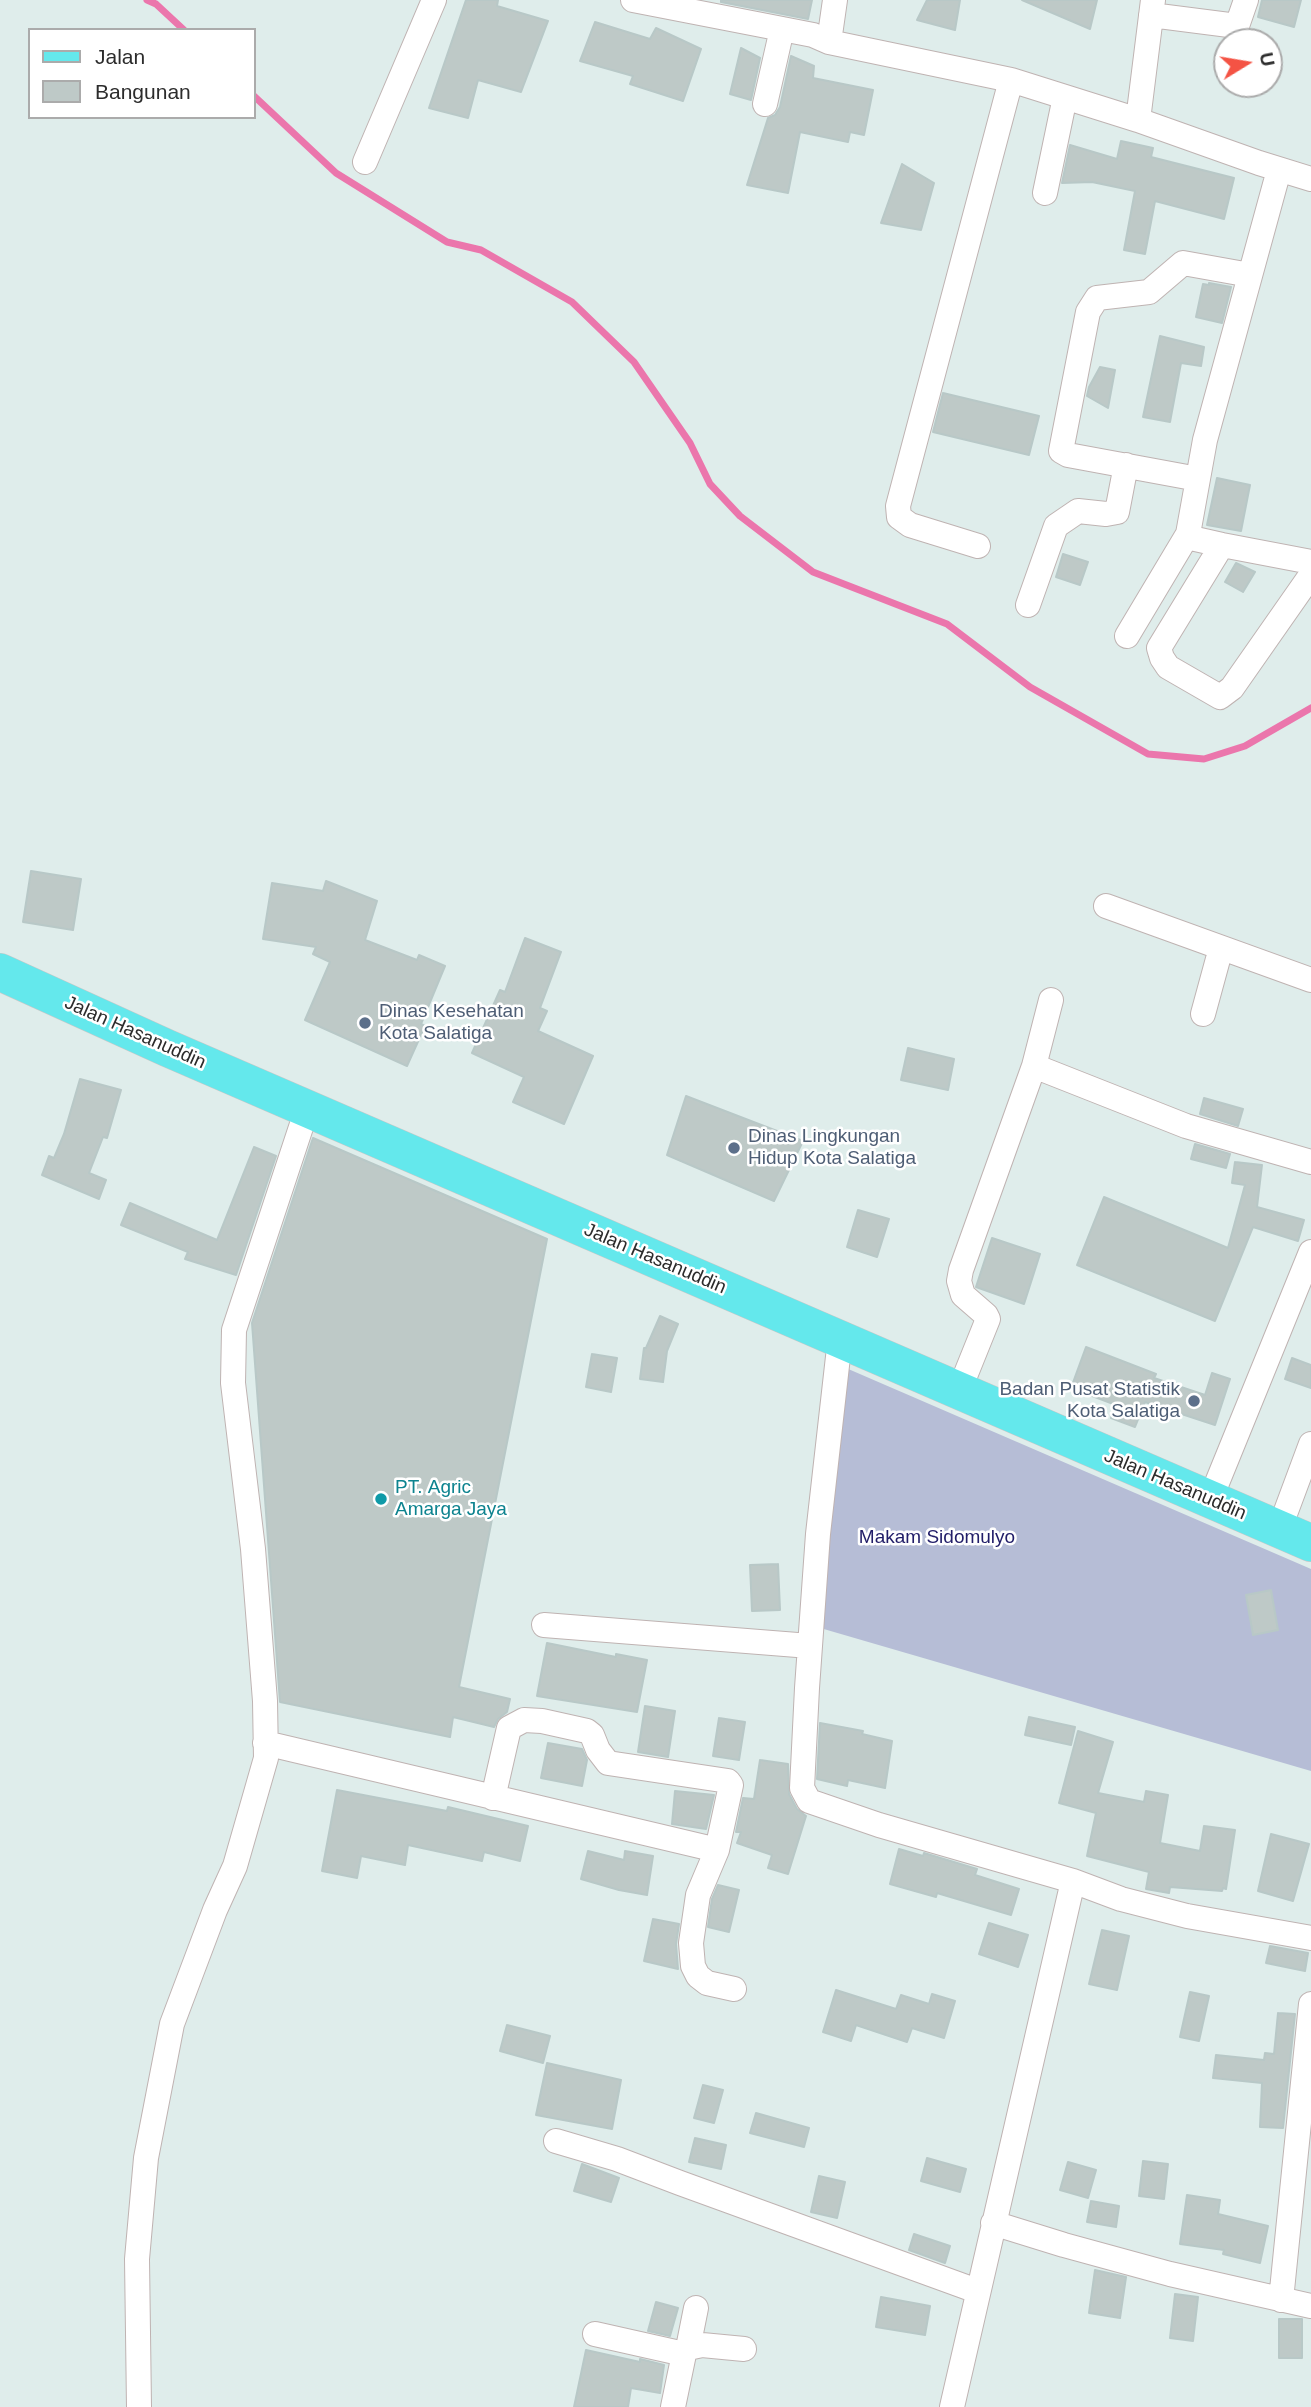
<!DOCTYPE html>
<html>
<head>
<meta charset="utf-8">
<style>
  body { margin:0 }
  #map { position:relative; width:1311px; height:2407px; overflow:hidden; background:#dfedeb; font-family:Arial,sans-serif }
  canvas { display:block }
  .legend { position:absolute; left:28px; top:28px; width:228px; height:91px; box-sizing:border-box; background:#fff; border:2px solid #ababab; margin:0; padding:9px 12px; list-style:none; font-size:21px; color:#2c2c2c }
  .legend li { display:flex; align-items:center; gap:14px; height:35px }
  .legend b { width:35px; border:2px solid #ababab }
  .north { position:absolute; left:1213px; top:28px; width:70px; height:70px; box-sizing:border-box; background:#fff; border:2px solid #ababab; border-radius:50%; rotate:79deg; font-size:19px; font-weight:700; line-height:28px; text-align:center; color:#2c2c2c }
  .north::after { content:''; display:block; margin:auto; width:24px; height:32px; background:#f45344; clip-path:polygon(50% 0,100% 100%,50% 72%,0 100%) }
</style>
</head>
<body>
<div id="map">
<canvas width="1311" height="2407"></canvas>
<ul class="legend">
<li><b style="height:9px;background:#64e8ec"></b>Jalan</li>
<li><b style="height:19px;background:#bec9c7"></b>Bangunan</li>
</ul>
<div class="north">U</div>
</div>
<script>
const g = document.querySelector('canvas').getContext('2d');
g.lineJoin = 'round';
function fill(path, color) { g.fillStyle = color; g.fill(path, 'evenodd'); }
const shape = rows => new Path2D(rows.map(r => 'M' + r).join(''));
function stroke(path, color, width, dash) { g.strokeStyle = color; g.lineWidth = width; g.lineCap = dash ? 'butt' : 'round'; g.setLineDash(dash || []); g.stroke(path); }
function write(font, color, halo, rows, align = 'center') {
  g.font = font + ' Arial,sans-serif'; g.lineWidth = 5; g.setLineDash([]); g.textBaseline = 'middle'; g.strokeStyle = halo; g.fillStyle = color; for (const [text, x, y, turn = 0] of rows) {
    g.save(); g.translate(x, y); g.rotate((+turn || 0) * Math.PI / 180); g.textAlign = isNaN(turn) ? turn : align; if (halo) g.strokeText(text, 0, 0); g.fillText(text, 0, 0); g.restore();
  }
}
fill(shape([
  [839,1365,1311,1569,1311,1771,810,1625]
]), '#b6bdd6');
stroke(shape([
  [147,0,156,4,184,30],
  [254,96,336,173,447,242,481,250,572,302,634,362,690,443,710,484,740,516,813,572,947,624,1030,687,1148,754,1204,759,1245,746,1311,708]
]), '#eb76ac', 7);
const building = shape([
  [466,0,498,0,497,6,548,21,521,92,478,80,468,118,429,108,466,0],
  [721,0,812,0,808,19,721,2,721,0],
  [927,0,960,0,955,30,917,20,927,0],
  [1022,0,1097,0,1090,29,1022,0],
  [1262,0,1301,0,1294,27,1258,17,1262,0],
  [595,22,650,39,656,28,701,49,683,101,630,84,633,76,580,61,595,22],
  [741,48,760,58,751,100,730,94,741,48],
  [791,56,814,66,813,78,873,90,864,135,850,132,848,142,800,132,788,193,747,185,768,118,775,115,780,107,791,56],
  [1121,141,1153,148,1151,157,1234,178,1224,219,1155,201,1145,254,1124,250,1135,191,1092,182,1062,183,1070,145,1117,159,1121,141],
  [902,164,934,183,921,230,881,223,902,164],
  [1209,283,1231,287,1222,323,1196,317,1203,284,1209,285,1209,283],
  [1160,336,1204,347,1201,366,1181,363,1170,422,1143,417,1160,336],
  [1100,367,1115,370,1108,408,1087,396,1089,387,1100,367],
  [943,393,1039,416,1029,455,933,432,943,393],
  [1217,478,1250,485,1241,531,1207,525,1217,478],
  [1063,554,1088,562,1080,585,1056,577,1063,554],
  [1236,563,1255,572,1243,592,1225,582,1236,563],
  [31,871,81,879,73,930,23,922,31,871],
  [326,881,377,901,365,940,417,960,419,955,445,966,421,1024,425,1026,407,1066,305,1020,330,962,313,954,316,947,263,939,272,883,323,891,326,881],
  [525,938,561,952,540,1008,547,1011,538,1031,593,1056,564,1124,513,1102,524,1077,472,1053,500,990,505,992,525,938],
  [908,1048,954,1059,948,1090,901,1080,908,1048],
  [80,1079,121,1090,107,1138,103,1137,89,1173,106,1180,99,1199,42,1175,49,1156,54,1158,64,1134,80,1079],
  [686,1096,803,1141,774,1201,667,1155,686,1096],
  [1204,1098,1243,1109,1238,1126,1200,1114,1204,1098],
  [313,1138,547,1239,459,1687,510,1699,507,1712,498,1719,494,1727,453,1717,450,1737,280,1702,252,1323,313,1138],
  [1195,1144,1230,1154,1226,1168,1191,1159,1195,1144],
  [254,1147,276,1156,236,1275,185,1259,188,1252,121,1225,130,1203,217,1240,254,1147],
  [1235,1162,1262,1165,1257,1207,1304,1220,1298,1241,1253,1227,1215,1321,1077,1265,1104,1197,1228,1248,1245,1185,1232,1183,1235,1162],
  [858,1210,889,1219,877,1257,847,1247,858,1210],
  [992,1238,1040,1254,1024,1304,976,1287,992,1238],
  [660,1316,678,1324,667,1351,663,1382,640,1379,644,1348,646,1348,660,1316],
  [1086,1347,1156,1374,1154,1378,1205,1395,1212,1373,1230,1379,1215,1425,1145,1402,1135,1427,1111,1418,1116,1405,1071,1388,1086,1347],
  [592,1354,617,1358,611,1392,586,1387,592,1354],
  [1292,1358,1311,1365,1311,1388,1285,1379,1292,1358],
  [778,1564,780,1610,752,1611,750,1565,778,1564],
  [1271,1590,1278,1630,1253,1635,1246,1595,1271,1590],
  [547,1643,616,1657,616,1654,647,1660,637,1712,537,1696,547,1643],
  [645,1706,675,1711,668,1757,638,1752,645,1706],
  [1029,1717,1075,1727,1071,1745,1025,1735,1029,1717],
  [719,1718,745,1722,739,1760,713,1756,719,1718],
  [820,1723,863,1731,862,1734,892,1741,885,1788,848,1780,847,1786,817,1779,820,1723],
  [1078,1731,1113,1742,1098,1793,1144,1802,1146,1791,1168,1795,1160,1843,1200,1851,1204,1826,1235,1830,1226,1889,1223,1888,1222,1891,1170,1887,1169,1893,1146,1889,1149,1872,1087,1856,1096,1813,1059,1803,1078,1731],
  [548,1743,582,1749,587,1760,582,1786,541,1778,548,1743],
  [760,1760,788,1764,789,1794,797,1809,806,1816,788,1874,768,1868,772,1855,737,1843,741,1832,736,1832,743,1798,754,1799,760,1760],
  [337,1790,447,1811,448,1807,528,1826,520,1861,484,1852,482,1861,408,1845,405,1865,361,1856,357,1878,322,1871,337,1790],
  [675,1791,714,1795,706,1829,672,1824,675,1791],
  [1271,1834,1309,1844,1293,1901,1258,1891,1271,1834],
  [899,1849,923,1856,924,1853,977,1869,975,1875,1019,1889,1011,1915,937,1893,936,1897,890,1884,899,1849],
  [588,1851,624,1860,625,1851,653,1856,647,1895,619,1890,581,1879,588,1851],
  [718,1885,739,1890,729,1932,708,1927,712,1899,718,1885],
  [653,1919,679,1924,676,1944,678,1969,644,1961,653,1919],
  [989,1923,1028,1935,1018,1967,979,1954,989,1923],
  [1102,1930,1129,1936,1117,1990,1089,1984,1102,1930],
  [1270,1946,1308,1953,1305,1971,1266,1963,1270,1946],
  [836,1990,896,2009,901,1995,929,2004,932,1994,955,2001,944,2038,912,2028,907,2042,856,2025,851,2041,823,2032,836,1990],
  [1190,1992,1209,1996,1199,2041,1180,2037,1190,1992],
  [1278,2013,1295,2014,1283,2128,1260,2127,1262,2083,1213,2078,1216,2055,1264,2060,1265,2053,1274,2054,1278,2013],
  [507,2025,550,2036,543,2063,500,2051,507,2025],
  [547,2063,621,2080,612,2129,536,2115,547,2063],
  [703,2085,723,2090,714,2123,694,2118,703,2085],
  [756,2113,809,2128,804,2147,750,2133,756,2113],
  [695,2138,726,2145,721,2169,689,2162,695,2138],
  [927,2158,966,2169,960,2192,921,2181,927,2158],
  [1143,2161,1168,2164,1164,2199,1139,2196,1143,2161],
  [1068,2162,1096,2170,1088,2198,1060,2190,1068,2162],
  [582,2164,619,2178,611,2202,574,2191,582,2164],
  [819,2176,845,2182,837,2218,811,2212,819,2176],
  [1187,2195,1220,2200,1218,2214,1268,2226,1260,2263,1223,2254,1224,2250,1180,2244,1187,2195],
  [1091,2201,1119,2206,1116,2227,1087,2222,1091,2201],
  [914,2234,950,2246,945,2263,909,2250,914,2234],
  [1095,2270,1126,2277,1120,2318,1089,2313,1095,2270],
  [1175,2294,1198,2297,1193,2341,1170,2338,1175,2294],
  [881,2297,930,2306,925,2335,876,2327,881,2297],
  [656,2302,678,2308,670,2336,648,2331,656,2302],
  [1279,2319,1302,2319,1302,2358,1279,2358,1279,2319],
  [586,2350,640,2362,640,2359,664,2365,660,2393,631,2388,628,2407,574,2407,586,2350]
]);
fill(building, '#bec9c7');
stroke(building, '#b8c8c7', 2);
const street = shape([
  [633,0,813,35,829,42,1011,80,1138,120,1259,163,1311,179],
  [1151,15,1237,26,1246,0],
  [829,42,835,0],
  [765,104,782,29],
  [1138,120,1153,0],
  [365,162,434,0],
  [1279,170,1205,440,1188,534,1191,538,1222,545,1311,562],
  [1045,193,1065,97],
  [1198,479,1068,455,1061,451,1088,312,1097,298,1149,292,1183,263,1250,275],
  [1222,545,1159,648,1162,658,1168,667,1220,697,1232,688,1311,575],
  [978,546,910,525,899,517,898,506,1011,80],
  [1028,605,1056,526,1078,511,1106,514,1117,512,1126,465],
  [1127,636,1188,534],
  [1106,906,1311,980],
  [1203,1014,1221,948],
  [1034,1066,1186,1126,1311,1162],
  [840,1339,818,1534,807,1688,802,1788,809,1801,879,1825,1073,1881,1121,1899,1187,1916,1311,1938],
  [959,1391,988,1319,986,1315,963,1295,959,1281,961,1270,1034,1066,1051,1000],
  [1210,1500,1311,1252],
  [1279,1530,1311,1444],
  [544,1625,810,1646],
  [265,1743,717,1850],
  [493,1798,509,1728,524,1720,542,1721,587,1731,592,1735,598,1750,608,1763,728,1781,731,1785,717,1850,698,1895,691,1943,693,1966,698,1976,707,1983,734,1989],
  [556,2141,617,2159,680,2183,977,2291],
  [993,2223,1064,2245,1170,2274,1311,2306],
  [1281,2300,1311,2004],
  [595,2334,684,2354],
  [688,2348,696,2308],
  [139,2407,137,2259,146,2158,172,2024,215,1910,235,1866,266,1758,265,1701,253,1549,233,1383,234,1330,307,1109],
  [673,2407,684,2354,688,2348,702,2345,744,2349],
  [952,2407,1073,1881]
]);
const primary = shape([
  [0,972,167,1048,1311,1543]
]);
stroke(street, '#bfb3b2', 26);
stroke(primary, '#c8c8c8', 38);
stroke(street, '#fff', 24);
stroke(primary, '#64e8ec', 37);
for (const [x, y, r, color] of [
  [365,1023,7,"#5c6f8a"],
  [734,1148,7,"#5c6f8a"],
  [1194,1401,7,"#5c6f8a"],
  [381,1499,7,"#0f9aa8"]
]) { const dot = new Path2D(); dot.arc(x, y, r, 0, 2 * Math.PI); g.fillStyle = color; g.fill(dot); stroke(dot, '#fff', 2.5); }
write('19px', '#4e5e75', '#fff', [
  ["Dinas Kesehatan",379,1012],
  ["Kota Salatiga",379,1034],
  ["Dinas Lingkungan",748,1137],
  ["Hidup Kota Salatiga",748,1159],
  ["Badan Pusat Statistik",1180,1390,"right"],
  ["Kota Salatiga",1180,1412,"right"]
], 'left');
write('19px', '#2c2c2c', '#fff', [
  ["Jalan Hasanuddin",135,1033,24],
  ["Jalan Hasanuddin",655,1259,23],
  ["Jalan Hasanuddin",1175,1485,23]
]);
write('19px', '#0d838f', '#fff', [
  ["PT. Agric",395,1488],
  ["Amarga Jaya",395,1510]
], 'left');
write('19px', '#211d68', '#fff', [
  ["Makam Sidomulyo",937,1538]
]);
</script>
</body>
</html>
